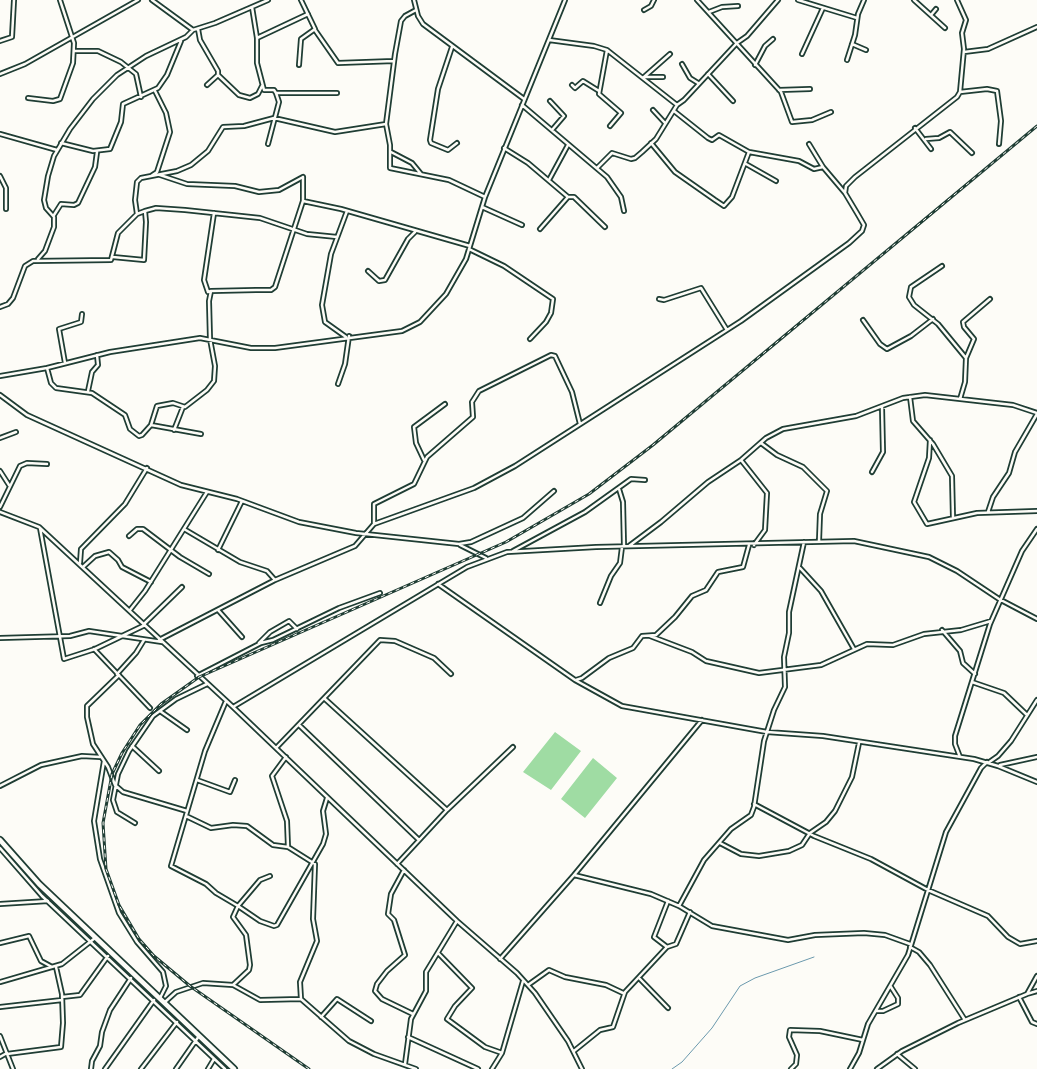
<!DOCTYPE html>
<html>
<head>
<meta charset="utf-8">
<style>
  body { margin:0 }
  canvas { display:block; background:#fdfcf7 }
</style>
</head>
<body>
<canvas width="1037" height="1069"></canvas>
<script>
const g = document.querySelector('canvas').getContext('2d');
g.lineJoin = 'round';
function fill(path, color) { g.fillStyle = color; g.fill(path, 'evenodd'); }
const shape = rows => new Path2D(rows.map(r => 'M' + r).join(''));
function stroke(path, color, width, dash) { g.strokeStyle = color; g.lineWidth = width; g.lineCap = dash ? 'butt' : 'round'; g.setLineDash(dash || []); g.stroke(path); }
fill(shape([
  [555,732,581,751,551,790,523,772],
  [593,758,617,778,585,818,561,799]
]), '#9fdca3');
stroke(shape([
  [672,1069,682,1062,712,1028,740,986,755,978,814,957]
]), '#6b99ad', 1);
const street = shape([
  [152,0,193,30],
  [414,0,418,16,423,24,524,99],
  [697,0,781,92,792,122,812,120,831,112],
  [798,0,857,18],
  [914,0,945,28],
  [252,7,257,38,257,63,264,90,274,90,276,93,337,93],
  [416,10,405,16,401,21,395,54,386,124,390,145,390,168,449,180,485,197],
  [644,10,651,6,654,0],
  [709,12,722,7,738,6],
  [931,15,936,9],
  [198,29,200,40,218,71,218,75,207,85],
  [315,30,338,63,394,61],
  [257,38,308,14],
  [549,40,594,46,607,50,677,105],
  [0,41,12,37,14,0],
  [852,44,866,50],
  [452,47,438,89,430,140,431,143,448,150,457,143],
  [607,50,599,94,621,113,610,126],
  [75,51,98,51,121,62,136,74,141,97],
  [964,52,988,49,1037,27],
  [802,54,823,8],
  [847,60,855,35,858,14,864,0],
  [682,64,690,78,698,83],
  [299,65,301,39,315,29,301,0],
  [755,65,765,46,773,39],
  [0,74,25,64,138,0],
  [708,74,733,101],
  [218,75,239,95,250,98,258,94,262,86],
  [644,77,670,54],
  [644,77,663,77],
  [572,85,575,88,583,81,599,91],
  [779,90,810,89],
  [960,92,987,89,997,91,1001,121,999,144],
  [28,98,53,101,60,99,73,63,74,43,60,0],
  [550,101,564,116,552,130],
  [522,105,607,177,621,197,624,211],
  [653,110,665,123],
  [915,128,931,149],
  [0,134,57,150],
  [926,139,939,138,950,132,972,153],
  [61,143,93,151,110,149,121,122,123,104,158,88,167,75,181,41],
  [651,143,675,172,715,200,724,206,732,197,749,152,719,135,712,140,708,138,674,111],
  [268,144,279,102,276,93],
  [809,144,823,167],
  [504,148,528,163,568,197,540,229],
  [391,152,412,163,421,174],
  [746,164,776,181],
  [597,168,612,153,631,159,635,158,642,152,656,139,677,105,684,100,737,43,747,36,778,0],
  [160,175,187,184,235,186,259,192,279,190,303,177],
  [0,176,6,188,6,209],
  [151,176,157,172,170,132,166,113,155,91],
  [549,180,568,145],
  [845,193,846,186,855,177,957,97,960,92,964,49,962,33,966,20,957,0],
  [568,197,574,197,605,227],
  [303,201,341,209,470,246],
  [482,207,522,225],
  [137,214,135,200,137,182,141,178,177,171,191,165,208,151,223,127,244,126,274,118,335,132,386,124],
  [54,215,61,204,74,205,78,203,95,167,97,152],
  [469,249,504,266,553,299,551,313,546,322,530,339],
  [113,257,144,260,146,222,145,211],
  [38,259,45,251,54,227,54,217,46,208,44,200,48,176,54,156,70,129,93,99,117,75,146,56,186,37,193,30,215,23,268,0],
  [942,266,911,287,909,297,914,305,938,324,966,358,965,382,960,399],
  [368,271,379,281,385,280,408,239,415,232],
  [211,291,256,290,271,290,275,287,303,201,303,177],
  [659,299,664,300,701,288,727,330],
  [0,307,8,304,13,298,25,266,33,261,111,260,118,233,137,214,145,211,156,208,185,210,260,218,307,234,337,237],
  [863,320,880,344,887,349,911,336,933,319],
  [346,337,325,322,322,305,331,254,347,211],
  [966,358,974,339,964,327,963,322,990,299],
  [65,363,59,329,81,322,82,314],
  [47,368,51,383,56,388,92,393,125,415,130,429,139,436,142,435,151,425,157,406,173,403,185,407,207,390,214,381,215,366,210,339,209,301,211,291,208,292,204,280,214,213],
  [0,376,47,368,110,352,200,338,251,348,275,348,402,331,420,322,446,294,466,259,485,197,565,0],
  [338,384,345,364,349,336],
  [88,391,92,372,98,365,97,355],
  [0,395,27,415,181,485,237,499,299,522,356,533,459,544,471,542,523,518,554,491],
  [910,397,913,421,933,444,952,476,953,518],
  [151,425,201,434],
  [174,430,183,407],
  [0,438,16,432],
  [930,440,929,458,914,502,927,524,977,513,1037,511],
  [761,443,777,455,803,467,827,491,820,514,819,541],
  [424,460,416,443,414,427,445,404],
  [741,460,767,493,765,530,754,545],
  [0,471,9,485],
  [872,472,883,452,882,407],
  [619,489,623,502,624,546],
  [0,507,20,466,27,463,47,464],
  [0,512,39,527,233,707,457,921,517,973,535,993,568,1041,582,1069],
  [988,512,993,497,1009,473,1015,452,1037,414],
  [374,524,374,504,414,484,427,457,473,417,472,402,479,391,551,355,555,356,572,392,580,424],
  [40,528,64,659,95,649,145,625],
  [184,529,240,562,267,571,275,580],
  [129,536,137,529,143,529,180,557,209,574],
  [460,545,486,558],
  [629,546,661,522,708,482,741,460,766,438,783,429,856,416,903,398,925,395,1013,405,1037,413],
  [218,550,242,501],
  [513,551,585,512,631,479,645,480],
  [80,563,81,549,125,504,147,468],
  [83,567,95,556,109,552,118,560,122,567,151,582],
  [800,568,821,591,854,649],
  [438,584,575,680,622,706,767,732,823,736,974,759,998,766,1037,782],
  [600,603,611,576,620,563,622,547],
  [130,610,145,591,207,492],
  [218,610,242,637],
  [144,624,182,587],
  [942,630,960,651,963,663,975,674],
  [650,636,692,652,706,661,759,673,821,665,867,644,893,645,924,634,961,630,991,621],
  [0,638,70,636,89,631,162,642],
  [159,640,275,580,355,546,374,524,474,488,515,466,741,321,849,243,862,231,864,225,857,213,845,193,823,167,814,169,799,161,749,152],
  [259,643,270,632,289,621,297,629],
  [94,649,150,708],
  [117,674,136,653,144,640],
  [119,675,87,706,87,717,93,744,108,767,115,785,123,792,187,811],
  [197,676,261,643,273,640,339,608,380,593],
  [576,680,582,678,609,658,633,648,642,636,656,635,675,617,692,596,706,590,718,572,743,567,749,545],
  [972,682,1004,693,1026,714],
  [325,699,447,810],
  [226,701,205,751,171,866,206,884,216,893,238,906,233,917,246,935,250,965,249,970,233,985],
  [233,707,467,567,507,552,596,547,854,541,929,557,957,571,999,599,1037,619],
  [160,711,187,730],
  [299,725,419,840],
  [132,746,159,771],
  [276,748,380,640,395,641,434,658,451,674],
  [286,757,272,776,287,821,288,847],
  [960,757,955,744,955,736,990,624,1022,551,1037,529],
  [104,761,94,821,100,859,119,913,137,942,163,972,166,986,160,998],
  [988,763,998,756,1011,741,1037,700],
  [1000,765,1037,757],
  [197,780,230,792,235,780],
  [0,786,41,765,82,756,100,757],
  [754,804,814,836,871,859,928,890,988,916,1008,937,1020,944,1037,941],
  [186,816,211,828,233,825,247,826,273,845,288,847,315,864,313,919,317,941,300,982,301,999],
  [135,823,117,812,113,800,118,774,129,751,153,716,176,699,207,684],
  [720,843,741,854,759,856,789,851,802,845,810,833,826,822,835,811,852,777,859,743],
  [0,848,42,896,225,1069],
  [397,864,447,810,513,747],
  [404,870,391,894,388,914,394,920,405,955,387,971,377,984,375,991,382,999,413,1014],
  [574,875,651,894,679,906,712,926,788,940,815,935,864,933,885,935,910,944],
  [270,876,260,880,238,906,260,921,274,926,277,925,323,844,326,834,323,811,327,798],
  [668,901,654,937,667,947,676,944,690,912],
  [0,904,48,901],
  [679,906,704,860,731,829,751,815,754,807,764,741,774,710,785,687,784,657,789,633,789,612,804,542],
  [0,943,29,936,41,961,52,967],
  [910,947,919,952,930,965,965,1020],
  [438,953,472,988,455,1006,447,1019,485,1047,502,1053],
  [500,959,574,875,702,720],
  [639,978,668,1008],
  [0,982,62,964,95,938],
  [528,985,549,970,565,977,606,985,623,993],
  [1027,994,1037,991],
  [62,997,80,995,108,956],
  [1019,997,1032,1022,1037,1024],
  [165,1002,176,992,203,983,233,985,260,1000,301,999,349,1041,374,1054,416,1069],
  [0,1007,62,1000],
  [876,1011,883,1011,898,1004,898,998,891,987],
  [321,1017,337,999,371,1021],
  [0,1036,13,1069],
  [408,1037,478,1069],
  [574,1051,600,1030,613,1027,625,992,667,947],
  [7,1054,61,1047,63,1023,62,994,56,967],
  [897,1054,915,1069],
  [0,1057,7,1053],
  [405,1064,411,1019,426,991,426,972,457,921],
  [91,1069,92,1061,100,1046,102,1032,110,1010,131,978],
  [105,1069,154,1000],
  [141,1069,177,1022],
  [176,1069,199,1036],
  [208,1069,214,1059],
  [492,1069,502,1053,523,981],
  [791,1069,796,1064,797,1055,789,1037,790,1030,820,1031,863,1040],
  [850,1069,859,1053,868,1024,908,955,946,832,981,768,987,762],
  [877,1069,902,1051,958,1023,1027,994,1037,976]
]);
const primary = shape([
  [0,840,39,884,234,1069]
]);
stroke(street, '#1f3d34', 6);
stroke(primary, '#1f3d34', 8);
stroke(street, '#fdfcf7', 2.5);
stroke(primary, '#fdfcf7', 4.5);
const rail = shape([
  [309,1069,190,986,154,956,139,939,119,905,106,869,103,823,112,774,122,753,140,725,161,704,199,677,506,542,589,494,653,445,1037,126]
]);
stroke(rail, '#1f3d34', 3);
stroke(rail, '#fdfcf7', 1, [4]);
</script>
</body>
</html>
